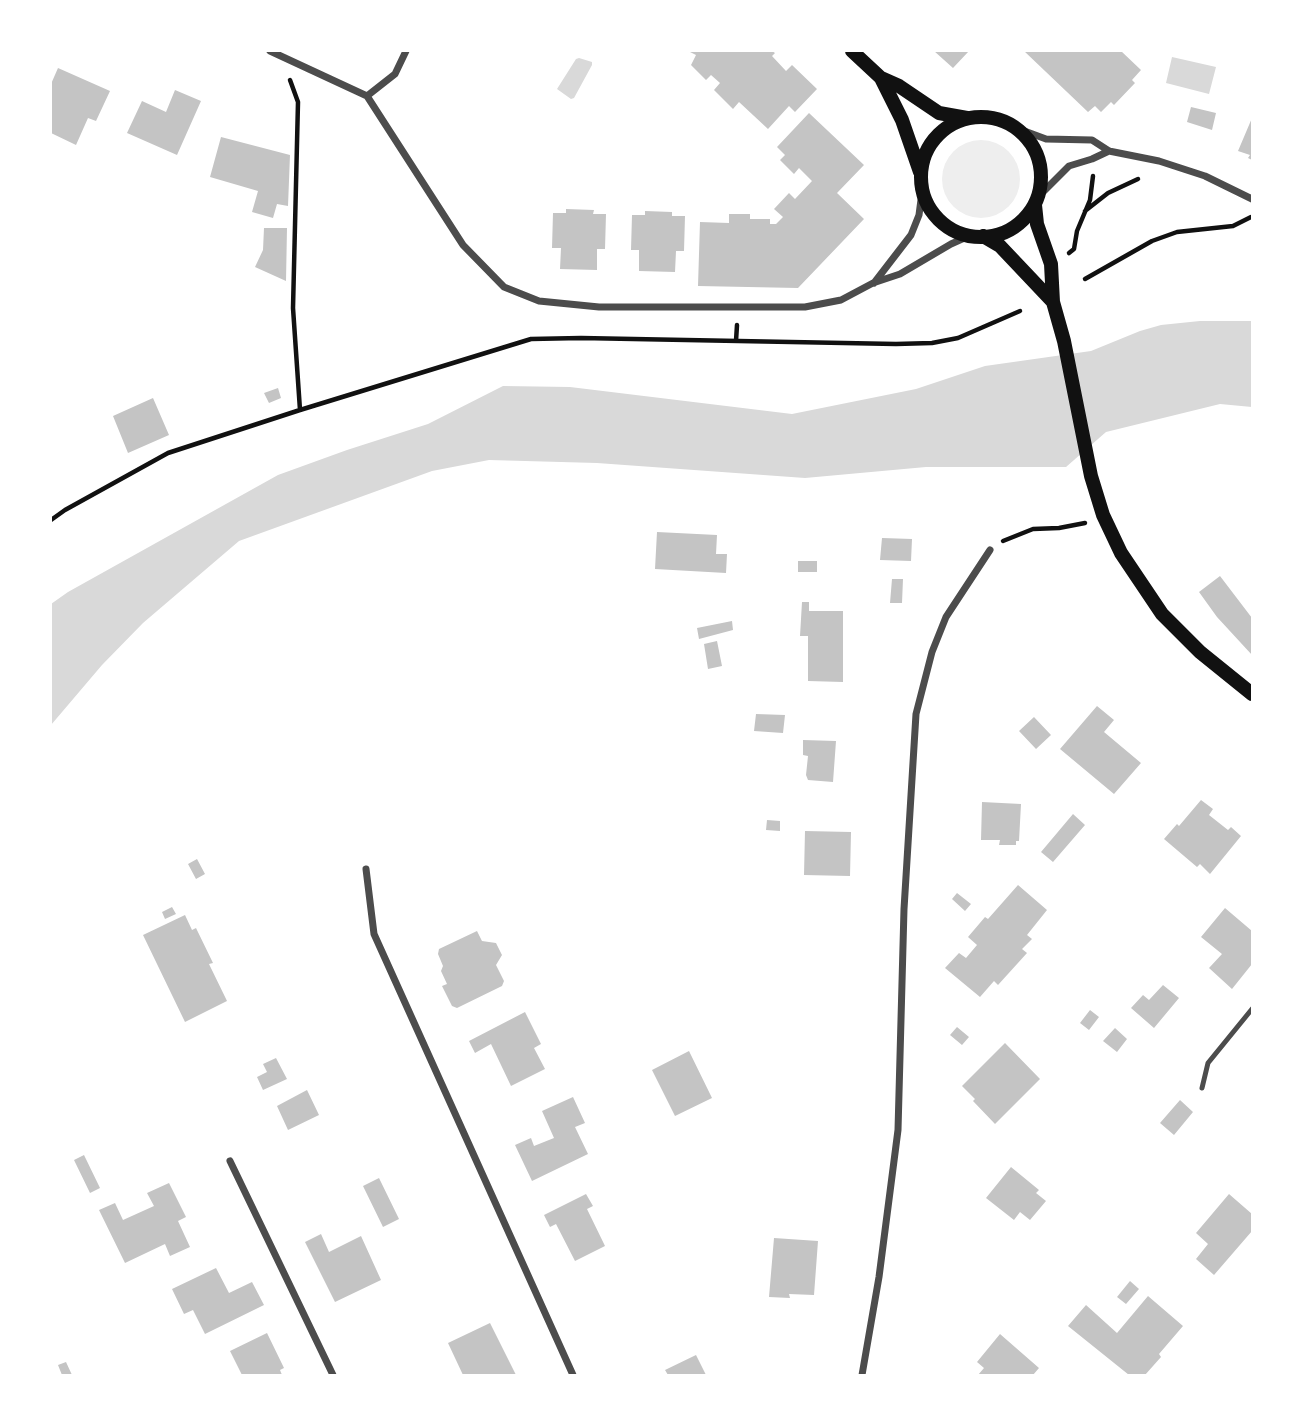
<!DOCTYPE html>
<html>
<head>
<meta charset="utf-8">
<style>
  body { margin:0 }
  #map { position:relative; width:1303px; height:1426px; overflow:hidden; background:#fff; font-family:Lato,sans-serif }
  canvas { display:block }
  .frame { position:absolute; inset:0; border:52px solid #fff; pointer-events:none }
</style>
</head>
<body>
<div id="map">
<canvas width="1303" height="1426"></canvas>
<div class="frame"></div>
</div>
<script>
const g = document.querySelector('canvas').getContext('2d');
g.lineJoin = 'round';
function fill(path, color) { g.fillStyle = color; g.fill(path, 'evenodd'); }
const shape = rows => new Path2D(rows.map(r => 'M' + r).join(''));
function stroke(path, color, width, dash) { g.strokeStyle = color; g.lineWidth = width; g.lineCap = dash ? 'butt' : 'round'; g.setLineDash(dash || []); g.stroke(path); }
fill(shape([
  '942 179a39 39 0 1 1 78 0a39 39 0 1 1-78 0Z'
]), '#eee');
fill(shape([
  [1172,57,1216,67,1209,94,1166,83],
  [579,58,592,62,592,65,574,98,571,99,557,89,576,59],
  [1200,321,1252,321,1252,407,1220,404,1106,432,1066,467,926,467,805,478,597,463,489,460,432,471,239,541,143,623,102,665,51,725,51,604,68,592,278,475,347,450,428,424,503,386,570,387,792,414,916,389,985,366,1091,351,1140,331,1161,325]
]), '#d9d9d9');
fill(shape([
  [688,51,772,51,775,53,772,56,786,71,792,65,817,89,795,112,789,106,768,129,739,102,733,109,714,90,720,83,711,75,706,80,691,65,696,55],
  [934,51,969,51,953,68],
  [1024,51,1121,51,1141,70,1132,80,1135,83,1114,105,1111,102,1101,112,1095,106,1088,112],
  [58,68,110,91,96,121,88,118,76,145,51,133,51,84],
  [175,90,201,101,177,155,127,133,142,101,166,112],
  [1191,107,1216,113,1212,130,1187,122],
  [809,113,864,165,837,193,864,219,798,288,698,286,700,222,729,223,729,214,750,214,750,219,770,219,770,224,776,224,783,217,774,209,789,193,795,199,812,181,799,168,794,174,780,160,785,155,777,147],
  [1252,118,1252,160,1248,158,1250,155,1238,151],
  [221,137,290,155,288,206,277,204,273,218,252,212,258,191,210,177],
  [566,209,594,210,593,214,606,214,605,249,597,249,597,270,560,269,561,248,552,248,553,213,566,213],
  [645,211,672,212,672,216,685,216,684,251,676,251,675,272,639,271,639,250,631,250,632,215,645,215],
  [264,228,287,228,286,281,255,267,263,250],
  [278,388,281,398,269,403,264,393],
  [153,398,169,435,128,453,113,416],
  [657,532,717,535,716,554,727,554,726,573,655,569],
  [882,538,912,539,911,561,880,560],
  [798,561,817,561,817,572,798,572],
  [1220,576,1252,618,1252,655,1217,617,1199,592],
  [892,579,903,579,902,603,890,603],
  [802,602,809,602,809,611,843,611,843,682,808,681,808,636,800,636],
  [732,621,733,630,699,639,697,628],
  [717,641,722,666,708,669,704,644],
  [1097,706,1114,720,1104,732,1141,763,1114,794,1060,749],
  [756,714,785,715,783,733,754,731],
  [1034,717,1051,735,1036,749,1019,731],
  [803,740,836,741,833,782,808,780,806,775,808,756,803,755],
  [1201,800,1213,809,1209,815,1228,830,1231,827,1241,836,1210,874,1200,864,1197,867,1164,839,1177,824,1179,826],
  [982,802,1021,804,1019,841,1016,841,1016,845,999,845,1000,840,981,840],
  [1073,814,1085,825,1053,862,1041,852],
  [767,820,780,821,780,831,766,830],
  [805,831,851,832,850,876,804,875],
  [197,859,205,874,196,879,188,864],
  [1018,885,1047,910,1027,935,1032,939,1022,949,1027,953,998,985,994,981,980,997,945,968,959,953,966,958,977,945,968,937,985,917,988,919],
  [957,893,971,904,965,911,952,899],
  [172,907,176,914,165,919,162,912],
  [1225,908,1252,931,1252,964,1232,989,1209,968,1222,954,1201,937],
  [185,915,192,930,196,928,213,963,209,964,227,1001,185,1022,143,935],
  [477,931,482,941,496,943,502,955,496,965,504,981,502,986,457,1008,452,1006,442,986,447,984,441,971,443,966,438,954,439,949],
  [1163,985,1179,998,1154,1028,1131,1008,1143,995,1149,1000],
  [1090,1010,1099,1017,1089,1030,1080,1023],
  [525,1012,541,1044,534,1048,545,1069,511,1086,491,1044,475,1053,469,1041],
  [957,1027,969,1037,962,1045,950,1035],
  [1115,1028,1127,1039,1117,1052,1103,1041],
  [1005,1043,1040,1079,995,1124,973,1101,975,1099,962,1086],
  [689,1051,712,1098,675,1116,652,1070],
  [276,1058,287,1079,263,1090,257,1077,267,1072,263,1064],
  [307,1090,319,1115,288,1130,277,1106],
  [573,1097,585,1123,575,1127,588,1154,532,1181,515,1145,531,1138,534,1146,554,1138,542,1111],
  [1180,1100,1193,1112,1174,1135,1160,1123],
  [84,1155,100,1188,90,1193,74,1160],
  [1011,1167,1039,1190,1036,1193,1046,1201,1030,1220,1020,1212,1014,1220,986,1198],
  [379,1178,399,1219,383,1227,363,1186],
  [169,1183,186,1217,178,1221,190,1247,170,1256,165,1244,125,1263,99,1210,115,1203,123,1220,154,1206,147,1193],
  [586,1194,593,1206,587,1209,605,1246,575,1261,556,1224,550,1227,544,1215],
  [1229,1194,1252,1214,1252,1231,1214,1275,1196,1259,1208,1244,1196,1233],
  [321,1234,329,1252,361,1236,381,1280,335,1302,305,1242],
  [774,1238,818,1241,814,1295,789,1294,790,1298,769,1297],
  [216,1268,229,1293,252,1282,264,1305,205,1334,193,1310,184,1314,172,1289],
  [1130,1281,1139,1289,1126,1304,1117,1297],
  [1148,1296,1183,1326,1159,1354,1161,1357,1145,1375,1129,1375,1068,1326,1086,1305,1117,1333],
  [490,1323,516,1375,463,1375,448,1343],
  [267,1333,284,1368,280,1370,282,1375,242,1375,230,1351],
  [1000,1334,1039,1368,1033,1375,978,1375,984,1368,977,1362],
  [696,1355,706,1375,668,1375,665,1370],
  [66,1362,72,1375,62,1375,58,1365]
]), '#c4c4c4');
stroke(shape([
  [290,80,298,102,293,308,300,410],
  [1085,211,1108,193,1138,179],
  [1069,253,1074,249,1077,231,1090,200,1093,176],
  [1085,279,1152,241,1177,232,1233,226,1251,217],
  [736,341,737,325],
  [51,520,65,510,168,453,300,410,531,339,581,338,896,344,932,343,958,338,1020,311],
  [1003,541,1033,529,1059,528,1085,523]
]), '#111', 4.5);
stroke(shape([
  [1202,1088,1208,1063,1252,1009]
]), '#4c4c4c', 5);
stroke(shape([
  [270,51,367,96,463,245,504,287,539,301,599,307,805,307,841,300,873,283,900,274,951,244,971,235],
  [367,96,395,74,406,51],
  [1019,129,1046,139,1092,140,1109,151,1159,161,1205,176,1252,199],
  [1039,196,1069,166,1092,159,1109,151],
  [874,283,911,235,919,215,922,192],
  [366,869,374,934,573,1375],
  [230,1161,333,1375],
  [862,1375,879,1277,898,1130,904,909,916,714,932,652,946,617,990,550]
]), '#4c4c4c', 7);
stroke(shape([
  [852,51,881,78,902,120,920,172],
  [881,78,899,86,939,113,967,118],
  '921 177a60 60 0 1 1 120 0a60 60 0 1 1-120 0Z',
  [1035,205,1037,224,1051,264,1053,302,1064,341,1091,476,1103,515,1121,553,1162,614,1200,652,1252,694],
  [983,236,1000,246,1053,302]
]), '#111', 14);
</script>
</body>
</html>
